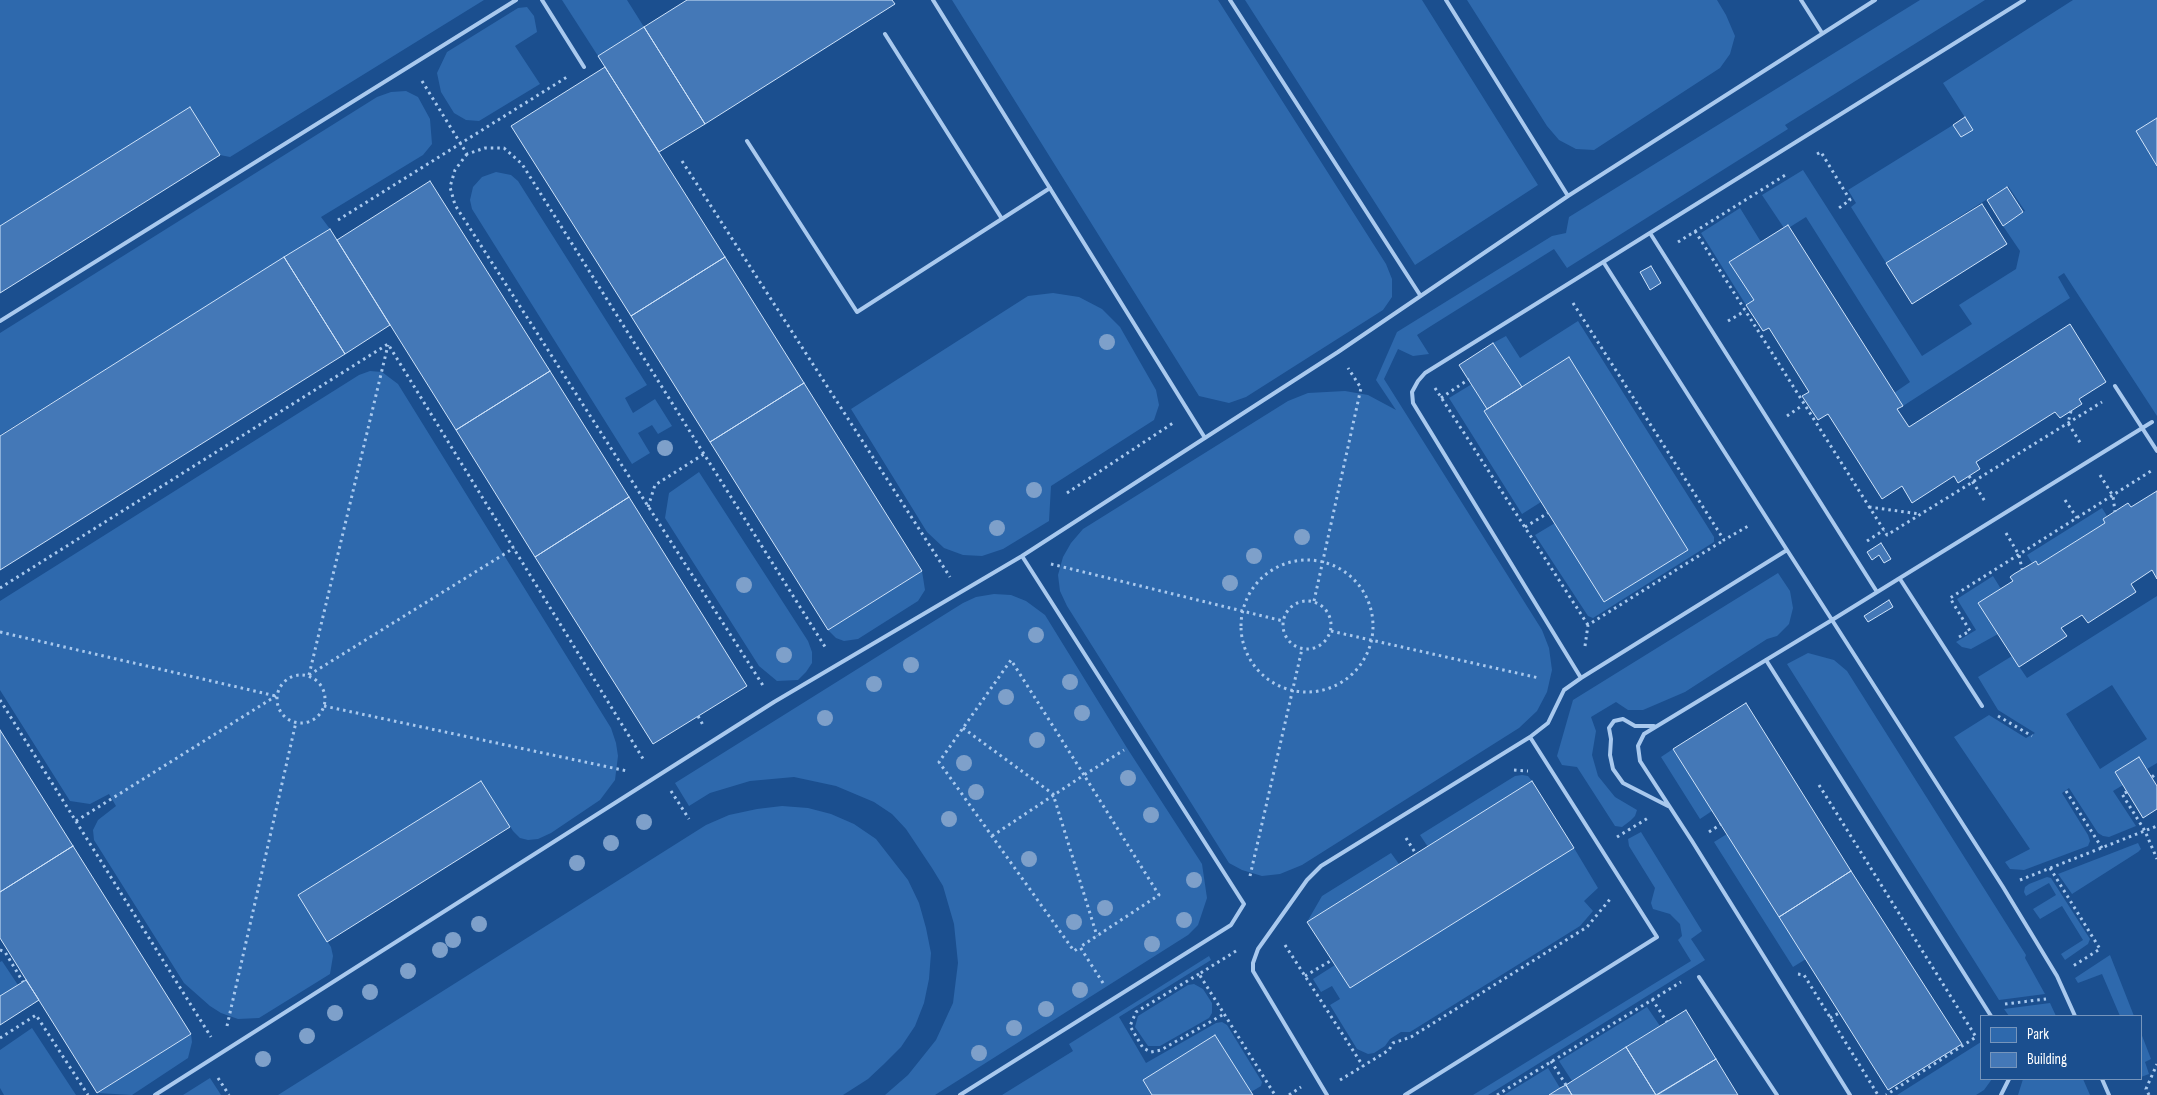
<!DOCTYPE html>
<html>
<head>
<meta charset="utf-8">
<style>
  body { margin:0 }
  #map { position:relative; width:2157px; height:1095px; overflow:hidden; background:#1b4f8f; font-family:"Sofia Sans Condensed",sans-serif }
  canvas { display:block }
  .legend { position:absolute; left:1980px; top:1015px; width:162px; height:65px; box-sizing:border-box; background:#1b4f8f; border:1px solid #7695bc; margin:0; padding:6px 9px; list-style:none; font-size:15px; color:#fff }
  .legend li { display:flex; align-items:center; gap:10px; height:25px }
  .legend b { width:25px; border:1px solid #7695bc }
</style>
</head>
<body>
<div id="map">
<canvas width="2157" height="1095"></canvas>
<ul class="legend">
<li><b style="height:14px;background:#2e69ad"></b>Park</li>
<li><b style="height:14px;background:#4478b7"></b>Building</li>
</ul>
</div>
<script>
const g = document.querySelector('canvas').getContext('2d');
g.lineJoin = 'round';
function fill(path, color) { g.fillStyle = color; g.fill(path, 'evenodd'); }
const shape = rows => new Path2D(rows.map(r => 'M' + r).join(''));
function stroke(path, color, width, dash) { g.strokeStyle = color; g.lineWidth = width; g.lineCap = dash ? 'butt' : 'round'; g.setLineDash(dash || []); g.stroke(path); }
fill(shape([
  [0,0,484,0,230,157,220,155,190,107,0,226],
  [562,0,627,0,644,27,598,56],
  [952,0,1218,0,1386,264,1392,279,1392,297,1383,310,1246,397,1229,403,1199,396],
  [1245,0,1422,0,1538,185,1415,265],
  [1467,0,1717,0,1726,15,1735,36,1730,54,1720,68,1594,150,1576,149,1559,140,1547,126],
  [1920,0,1985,0,1785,125,1788,129,1567,268,1554,249,1431,326,1417,335,1429,354,1413,356,1398,349,1384,379,1542,630,1549,648,1552,670,1547,692,1537,711,1519,728,1302,865,1280,874,1262,876,1242,870,1229,863,1067,606,1060,591,1058,575,1063,557,1071,543,1083,529,1288,401,1308,393,1345,391,1368,395,1396,410,1376,380,1397,332,1552,236,1566,233,1569,217],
  [2073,0,2157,0,2157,416,2064,273,2058,277,2070,298,1903,406,1894,393,1910,382,1806,217,1790,227,1784,228,1762,195,1803,170,1922,356,1972,324,1959,305,2016,269,2020,251,2003,226,2025,211,2008,186,1886,263,1851,207,1856,203,1848,190,1953,125,1961,137,1973,130,1943,83],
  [527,7,534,16,537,32,515,46,540,84,479,121,466,120,454,113,441,92,437,73,447,52,518,8],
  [406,91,418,97,430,119,432,144,423,155,321,217,330,229,0,435,0,333,377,97,391,92],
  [496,172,511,175,518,181,647,385,625,398,633,413,655,399,672,426,658,434,652,425,638,433,650,453,632,464,472,209,470,200,473,187,482,177],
  [1740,208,1761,242,1730,262,1754,300,1746,305,1701,233],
  [1053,293,1079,297,1102,309,1120,327,1156,390,1159,405,1154,420,1051,486,1049,521,1003,549,982,556,963,555,944,548,927,532,851,409,1028,296],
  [1578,321,1714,537,1714,542,1593,618,1588,616,1535,535,1555,523,1604,602,1688,550,1569,357,1522,387,1493,343,1506,336,1520,358],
  [370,371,382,372,398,384,611,728,616,743,618,756,615,780,600,800,551,833,538,839,528,840,520,838,513,831,481,781,298,895,331,947,333,956,330,974,259,1018,238,1019,221,1013,210,1006,184,983,94,840,93,830,98,820,116,806,109,794,90,804,70,801,0,690,0,601,359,375],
  [1472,384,1487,409,1484,411,1541,502,1522,514,1449,398],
  [699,472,808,641,812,652,812,663,806,672,798,680,777,681,759,666,665,518,669,493],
  [2102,508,2107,516,2103,519,2105,523,2038,565,2036,561,2032,563,2027,555],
  [922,571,925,590,918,601,858,639,844,641,836,638,828,630],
  [1778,573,1790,591,1793,608,1789,624,1777,636,1767,639,1685,692,1643,710,1628,710,1616,702,1591,717,1596,731,1592,755,1598,776,1615,797,1637,810,1635,816,1630,821,1622,827,1615,826,1577,767,1562,765,1557,756,1573,700],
  [1993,576,2001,589,1998,634,1971,649,1962,647,1956,642,1976,630,1957,599],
  [994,594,1011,595,1026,601,1045,615,1127,748,1202,864,1207,898,1198,925,1188,935,935,1095,885,1095,908,1075,936,1040,953,1003,958,963,954,924,943,886,932,868,906,829,892,814,874,802,836,786,794,777,750,781,710,793,689,806,675,783,963,603,976,597],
  [2157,596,2157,763,2147,769,2139,757,2115,772,2123,785,2113,791,2136,826,2109,837,2103,836,2098,833,2069,788,2062,793,2088,835,2090,841,2088,846,2024,870,2010,869,2005,862,2030,849,1954,737,1989,715,2026,738,2035,733,1998,710,1978,677,2012,656,2027,678],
  [2112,685,2147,739,2100,769,2066,714],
  [1808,653,1834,660,1847,671,2026,955,2025,958,2045,994,1999,1000,1787,664],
  [1673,749,1712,811,1700,819,1661,757],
  [1522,775,1528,776,1532,781,1428,847,1420,835,1515,776],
  [782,806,808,808,831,814,854,824,876,839,908,880,919,903,926,928,931,953,929,979,924,1003,915,1026,901,1047,884,1064,868,1079,843,1095,278,1095,706,825,729,815,757,809],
  [1641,832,1702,931,1691,939,1705,960,1488,1095,1473,1095,1691,961,1678,940,1682,936,1680,924,1670,914,1653,909,1651,903,1655,888,1629,846,1628,839],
  [1727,834,1806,959,1793,967,1714,842],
  [2138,843,2141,849,2138,852,2072,894,2058,874],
  [1574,848,1598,888,1584,901,1593,911,1580,926,1410,1032,1401,1032,1390,1039,1385,1046,1374,1053,1368,1054,1357,1049,1330,1005,1340,999,1332,986,1321,992,1313,979,1335,965,1350,988],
  [1391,853,1399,864,1307,922,1322,896],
  [2047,877,2051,878,2090,939,2088,944,2065,960,2061,954,2083,940,2062,906,2040,919,2033,909,2056,895,2049,883,2026,896,2024,892,2025,887,2029,884],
  [2110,955,2134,1016,2120,1016,2102,974,2078,983,2075,978],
  [1209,956,1211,960,1119,1017,1146,1063,1216,1023,1222,1022,1227,1025,1262,1082,1261,1086,1251,1092,1215,1035,1143,1080,1152,1095,1002,1095,1073,1051,1069,1044],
  [2,961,18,985,0,996,0,962],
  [1194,984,1203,989,1212,1003,1212,1013,1209,1018,1160,1046,1148,1046,1135,1027,1138,1016,1188,985],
  [2050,1003,2056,1016,2009,1016,2004,1009],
  [1647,1007,1660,1026,1572,1081,1559,1061],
  [32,1028,76,1095,4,1095,0,1088,0,1050],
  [2141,1033,2151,1059,2145,1062,2149,1074,2141,1077],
  [191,1034,192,1042,188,1058,132,1095,97,1093],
  [1981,1042,1981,1079,1992,1079,1984,1090,1976,1095,1897,1095],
  [1548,1068,1560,1088,1549,1095,1504,1095],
  [210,1078,221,1095,183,1095],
  [2023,1079,2083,1079,2090,1095,2018,1095]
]), '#2e69ad');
const building = shape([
  [687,0,892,0,895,4,705,124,644,27,687,0],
  [644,27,705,124,659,152,598,56,644,27],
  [605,67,725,257,631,316,511,126,605,67],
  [190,107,220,155,0,293,0,226,190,107],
  [1965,117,1973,130,1961,137,1953,125,1965,117],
  [2157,118,2157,166,2136,131,2157,118],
  [430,181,550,371,456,430,337,240,430,181],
  [2007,187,2023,212,2003,226,1987,200,2007,187],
  [1982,204,2007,244,1912,304,1886,263,1982,204],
  [1788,225,1903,406,1897,409,1909,427,2070,324,2106,382,2079,399,2082,404,2060,418,2055,412,1976,462,1980,469,1958,483,1954,476,1912,503,1902,486,1882,499,1828,414,1818,420,1802,396,1809,392,1769,328,1763,331,1746,305,1754,300,1729,262,1788,225],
  [330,229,390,325,345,354,284,257,330,229],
  [284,257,345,354,0,570,0,436,284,257],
  [725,257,804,383,710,442,631,316,725,257],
  [1651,266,1661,283,1650,290,1640,272,1651,266],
  [1493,343,1522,387,1487,409,1459,365,1493,343],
  [1569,357,1688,550,1604,602,1484,411,1569,357],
  [550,371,629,497,535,557,456,430,550,371],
  [804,383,922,571,828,630,710,442,804,383],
  [2157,491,2157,579,2152,570,2131,584,2136,592,2088,623,2082,615,2061,628,2067,636,2019,667,1978,603,2013,581,2010,577,2014,574,2036,561,2038,565,2105,523,2103,519,2128,503,2131,507,2157,491],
  [629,497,747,686,653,744,535,557,629,497],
  [1881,543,1891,559,1884,563,1879,555,1872,560,1867,552,1881,543],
  [1889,600,1893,607,1868,622,1864,616,1889,600],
  [1746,703,1851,871,1779,917,1673,749,1746,703],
  [0,730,73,846,0,892,0,730],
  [2139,757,2157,786,2157,809,2143,818,2115,772,2139,757],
  [481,781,510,827,327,942,298,895,481,781],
  [1532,781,1574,848,1350,988,1307,922,1532,781],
  [73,846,191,1034,97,1093,0,938,0,892,73,846],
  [1851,871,1962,1044,1888,1090,1779,917,1851,871],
  [26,980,39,1000,0,1025,0,996,26,980],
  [1686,1010,1716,1059,1656,1095,1626,1047,1686,1010],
  [1215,1035,1253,1095,1152,1095,1143,1080,1215,1035],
  [1626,1047,1656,1095,1572,1095,1566,1085,1626,1047],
  [1716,1059,1738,1095,1657,1095,1716,1059],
  [1566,1085,1572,1095,1549,1095,1560,1088,1566,1085]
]);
fill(building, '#4478b7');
stroke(building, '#cfe3fa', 1);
stroke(shape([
  [422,81,467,154,485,148,504,148,522,164,827,650],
  [467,154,455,170,450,187,455,205,764,687],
  [1817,154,1821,152,1850,200,1839,208],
  [682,161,950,577],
  [338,220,567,77],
  [1695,231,1887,535,2102,402],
  [1678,242,1787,174],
  [1573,303,1724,540,1750,525],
  [1728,321,1745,311],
  [1435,388,1588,625],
  [1441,398,1469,379],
  [2071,411,2068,423,2081,444],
  [1787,416,1803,405],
  [2100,475,2113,496,2115,512],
  [1969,476,1986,503],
  [1067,493,1173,423],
  [2065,500,2077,518],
  [648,507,655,485,704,454],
  [1869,507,1920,514],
  [1525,527,1548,513],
  [2006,533,2019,555,2022,569],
  [1867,541,1884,530],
  '1241 626a66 66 0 1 1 132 0a66 66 0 1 1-132 0Z',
  [1051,564,1283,621],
  [0,588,388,344,645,762],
  '1283 625a24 24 0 1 1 48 0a24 24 0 1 1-48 0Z',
  [1314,601,1361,388,1348,368],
  [1331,631,1539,678],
  [0,632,276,696],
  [1959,637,1970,631,1950,598,2151,471],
  [1585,646,1588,625,1724,540],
  '277 699a24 24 0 1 1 48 0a24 24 0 1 1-48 0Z',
  [309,675,388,345],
  [309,675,514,548],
  [0,700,211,1037],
  [324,706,627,771],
  [698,716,703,725],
  [1998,716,2032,736],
  [963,728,1053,794,1097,936],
  [1514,770,1528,771],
  [2152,777,2157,773],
  [1819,785,1976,1037,1886,1095],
  [671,791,689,819],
  [2066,791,2102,848],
  [2127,792,2122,794,2145,831,2157,859],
  [76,821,276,696],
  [1709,832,1721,824],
  [992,836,1084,775,1011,660,939,762,1074,951,1080,947],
  [1617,837,1648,818],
  [1406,838,1416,854],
  [2050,868,2100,949,2073,966],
  [1250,876,1302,649],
  [2020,880,2157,826],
  [1285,945,1363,1066,1389,1050,1393,1043,1411,1037,1587,927,1611,898],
  [0,950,5,952,23,982],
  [1236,951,1199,974,1275,1095],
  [1199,974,1136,1012,1130,1026,1143,1048,1151,1052,1161,1050,1224,1014],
  [1798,974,1804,975,1878,1095],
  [1305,976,1332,960],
  [1103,983,1080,947,1159,895,1084,775,1124,750],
  [1652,999,1667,1022],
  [2005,1004,2046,999],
  [1830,1018,1839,1013],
  [227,1026,296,722],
  [0,1038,36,1015,88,1095],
  [1551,1061,1566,1085],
  [218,1078,229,1095],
  [1340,1080,1363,1066],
  [1289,1095,1301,1087],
  [1497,1095,1681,982],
  [2149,1095,2146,1089,2157,1064]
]), '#a9c9ee', 3, [2.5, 4]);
stroke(shape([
  [542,0,584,67],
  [933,0,1205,438],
  [1230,0,1420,295],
  [1446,0,1568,196],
  [1801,0,1822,33],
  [885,34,1002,219],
  [747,141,857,312,1050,188],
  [1650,233,1877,592],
  [1604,263,1787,550,1581,678,1413,403,1412,392,1418,381,1425,373,2024,0],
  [0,321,516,0],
  [2115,386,2157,451],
  [1787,550,1832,620,2152,422],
  [1900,579,1982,706],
  [1766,660,1832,620,2003,887,2057,976,2075,1016],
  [1654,726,1635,726,1623,719,1614,721,1609,728,1611,739,1610,755,1613,769,1623,783,1668,806],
  [1699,977,1777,1095],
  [2102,1079,2109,1095],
  [155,1095,774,702,1022,556,1338,352,1568,196,1875,0],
  [960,1095,1231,925,1244,904,1022,556],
  [1327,1095,1253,971,1253,963,1258,949,1307,880,1321,866,1530,737,1548,723,1564,690,1581,678],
  [1405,1095,1657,937,1530,737],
  [1850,1095,1692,841,1640,761,1638,746,1644,734,1766,660,1991,1016],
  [2001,1095,2009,1079]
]), '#a9c9ee', 4);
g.fillStyle = '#7ea0ca';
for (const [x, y] of [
  [1107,342],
  [665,448],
  [1034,490],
  [997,528],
  [1302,537],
  [1254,556],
  [1230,583],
  [744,585],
  [1036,635],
  [784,655],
  [911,665],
  [1070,682],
  [874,684],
  [1006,697],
  [1082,713],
  [825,718],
  [1037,740],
  [964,763],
  [1128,778],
  [976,792],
  [1151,815],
  [949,819],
  [644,822],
  [611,843],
  [1029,859],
  [577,863],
  [1194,880],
  [1105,908],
  [1184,920],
  [1074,922],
  [479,924],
  [453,940],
  [1152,944],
  [440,950],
  [408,971],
  [1080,990],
  [370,992],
  [1046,1009],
  [335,1013],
  [1014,1028],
  [307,1036],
  [979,1053],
  [263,1059]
]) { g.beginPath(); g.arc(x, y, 8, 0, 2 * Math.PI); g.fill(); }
</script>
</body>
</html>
